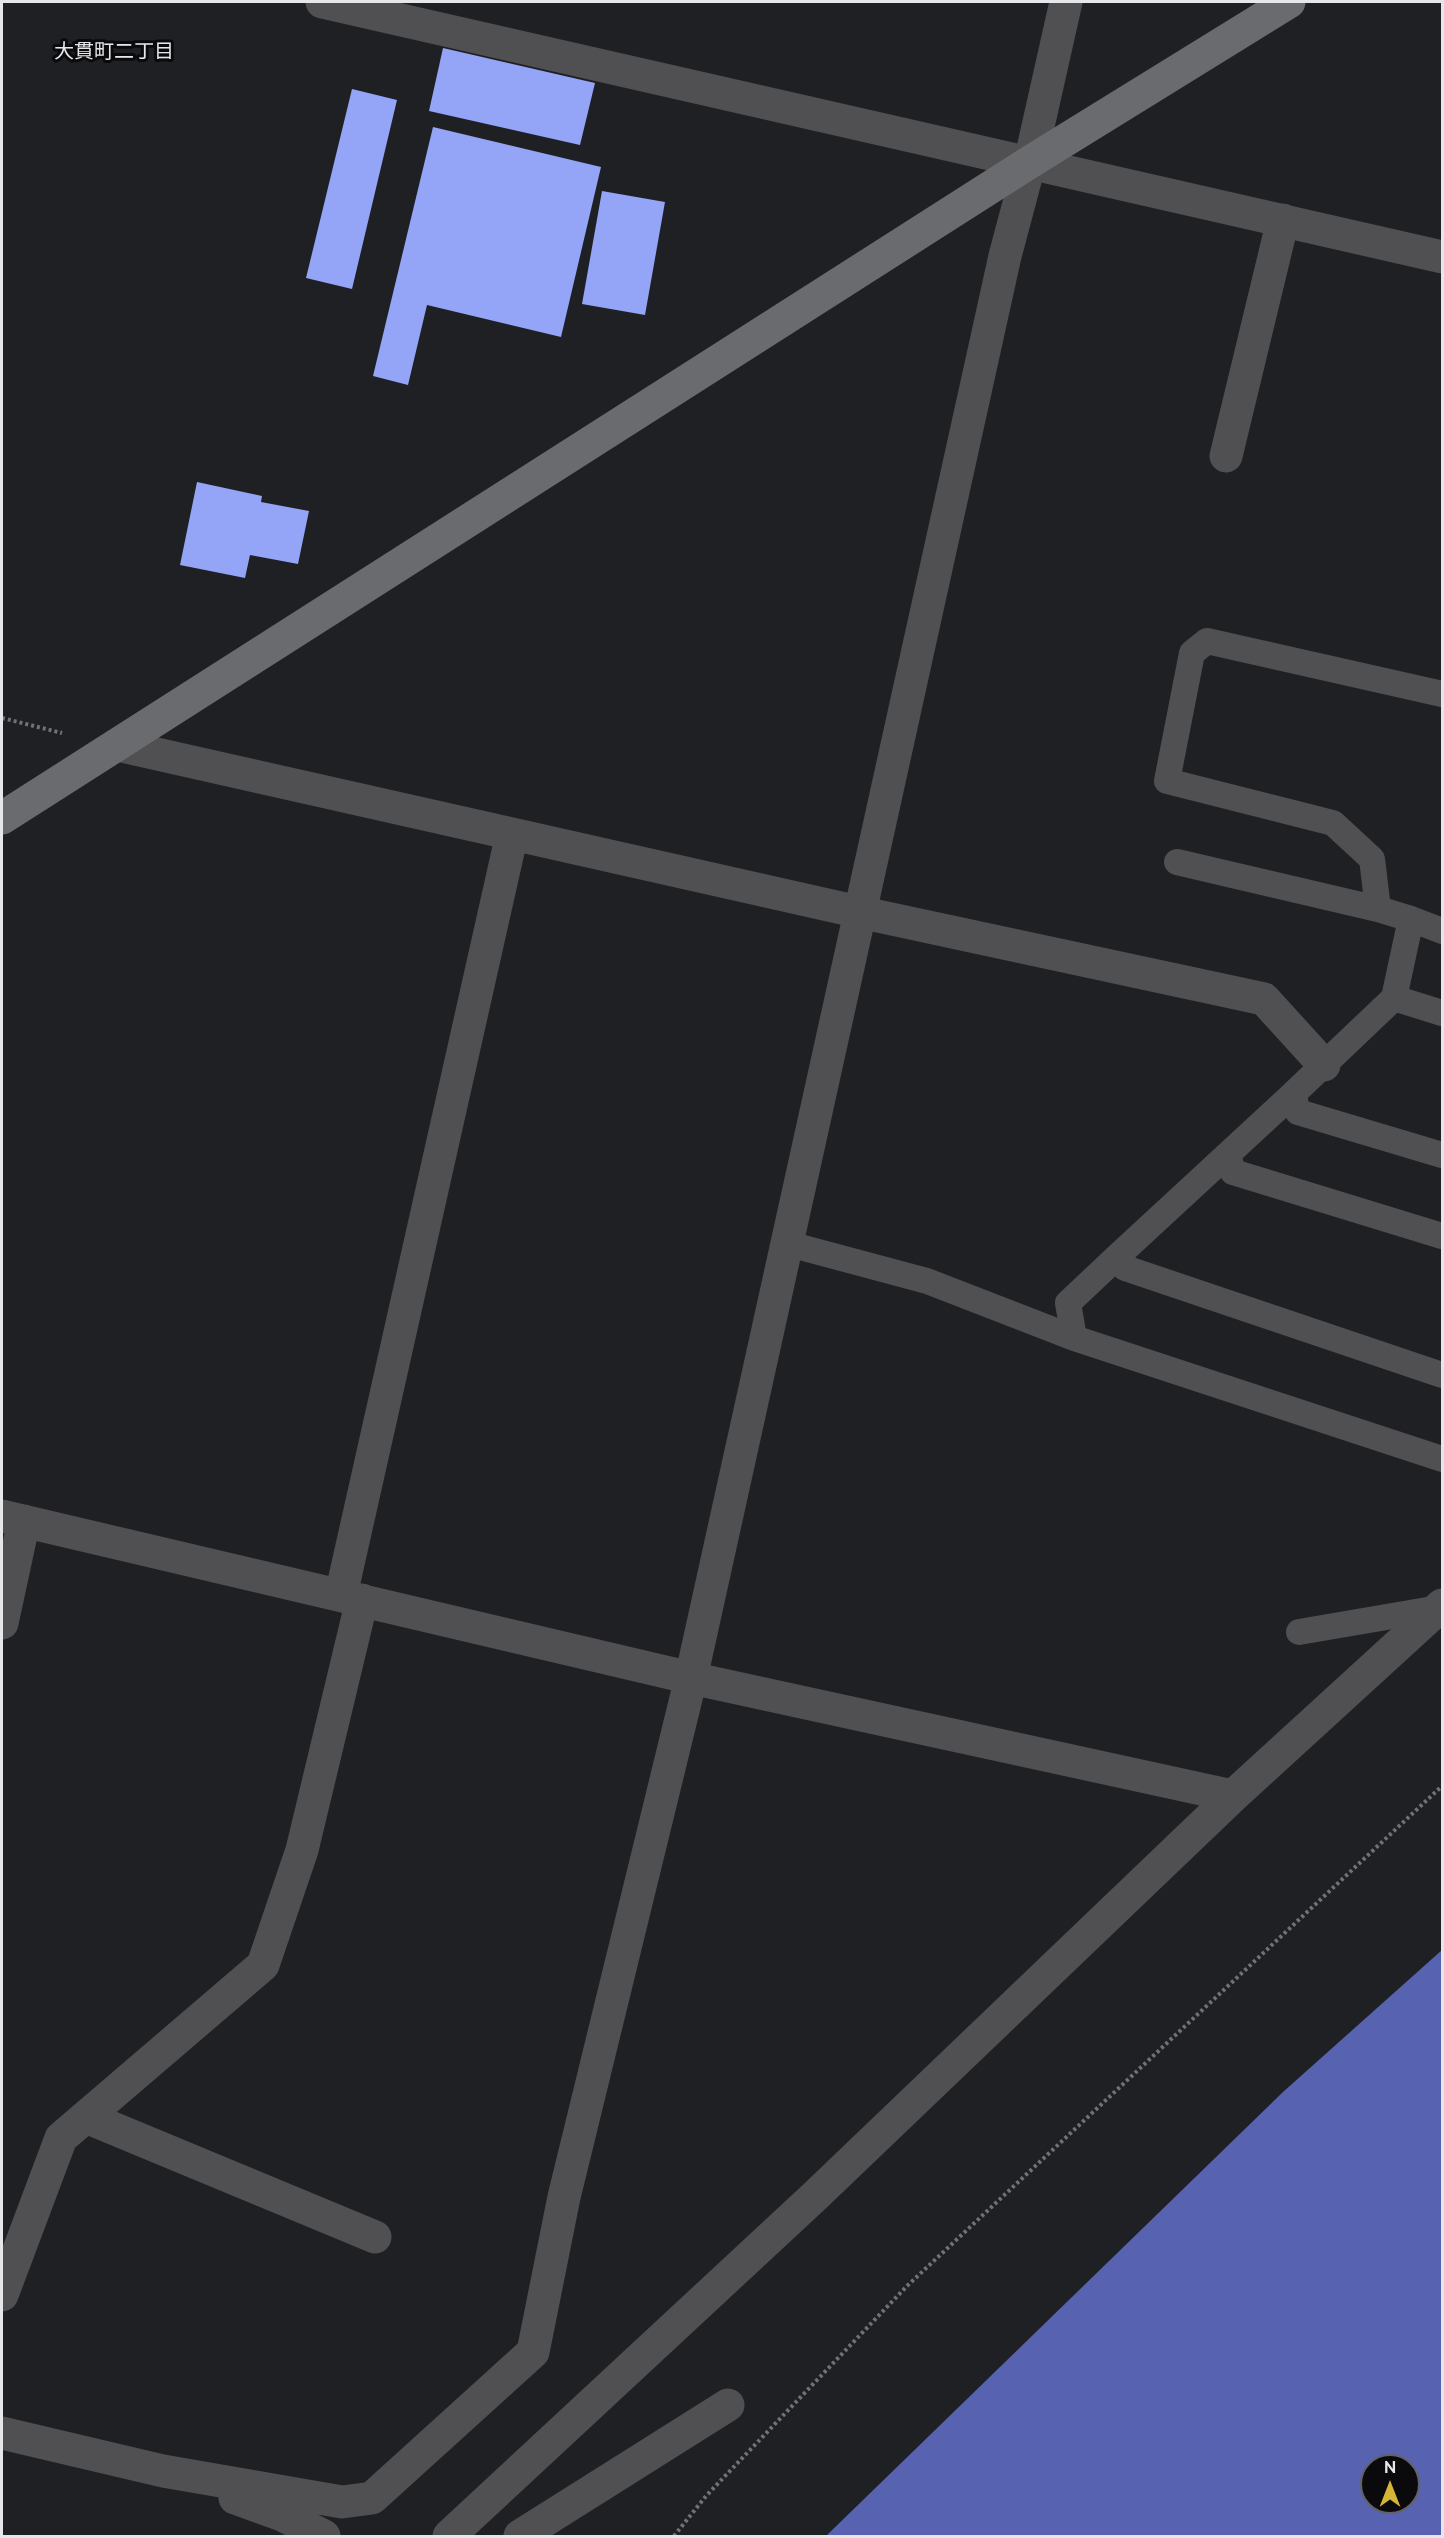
<!DOCTYPE html>
<html>
<head>
<meta charset="utf-8">
<style>
  body { margin:0 }
  #map { position:relative; width:1444px; height:2538px; overflow:hidden; background:#1f2024; font-family:Raleway,sans-serif }
  canvas { display:block }
  .frame { position:absolute; inset:0; border:3px solid #e6e7ea; pointer-events:none }
  .north { position:absolute; left:1360px; top:2454px; width:60px; height:60px; box-sizing:border-box; background:#0a0a0c; border:2px solid #626265; border-radius:50%; rotate:0deg; font-size:16px; font-weight:700; line-height:24px; text-align:center; color:#e6e7ea }
  .north::after { content:''; display:block; margin:auto; width:21px; height:27px; background:#d5b535; clip-path:polygon(50% 0,100% 100%,50% 72%,0 100%) }
</style>
</head>
<body>
<div id="map">
<canvas width="1444" height="2538"></canvas>
<div class="frame"></div>
<div class="north">N</div>
</div>
<script>
const g = document.querySelector('canvas').getContext('2d');
g.lineJoin = 'round';
function fill(path, color) { g.fillStyle = color; g.fill(path, 'evenodd'); }
const shape = rows => new Path2D(rows.map(r => 'M' + r).join(''));
function stroke(path, color, width, dash) { g.strokeStyle = color; g.lineWidth = width; g.lineCap = dash ? 'butt' : 'round'; g.setLineDash(dash || []); g.stroke(path); }
function write(font, color, halo, rows, align = 'center') {
  g.font = font + ' Raleway,"Noto Sans JP",sans-serif'; g.lineWidth = 6; g.setLineDash([]); g.textBaseline = 'middle'; g.strokeStyle = halo; g.fillStyle = color; for (const [text, x, y, turn = 0] of rows) {
    g.save(); g.translate(x, y); g.rotate((+turn || 0) * Math.PI / 180); g.textAlign = isNaN(turn) ? turn : align; if (halo) g.strokeText(text, 0, 0); g.fillText(text, 0, 0); g.restore();
  }
}
fill(shape([
  [1442,1950,1442,2536,826,2536,1283,2092],
  [1372,2466,1408,2466,1408,2502,1372,2502]
]), '#5763b1');
fill(shape([
  [443,48,595,83,580,145,429,111],
  [352,89,397,100,352,289,306,278],
  [433,127,601,167,561,337,427,305,408,385,373,376],
  [602,191,665,202,645,315,582,304],
  [197,482,262,496,261,502,309,511,298,564,250,555,245,578,180,565]
]), '#94a4f7');
stroke(shape([
  [2,718,62,733],
  [674,2536,706,2496,907,2286,1442,1786]
]), '#717276', 4, [3, 3]);
stroke(shape([
  [1177,862,1378,909],
  [1411,919,1378,909,1372,859,1333,823,1167,781,1192,653,1207,641,1442,694],
  [1442,931,1411,919,1394,998,1293,1094,1298,1112,1442,1155],
  [1394,998,1442,1013],
  [1293,1094,1121,1253,1125,1268,1442,1375],
  [1228,1155,1233,1172,1442,1236],
  [785,1243,927,1281,1074,1338],
  [1121,1253,1068,1303,1074,1338,1442,1459],
  [1299,1632,1439,1608]
]), '#505052', 26);
stroke(shape([
  [322,2,1442,257],
  [1226,456,1283,220],
  [117,745,859,912,1264,999,1324,1065],
  [2,1516,691,1678,1233,1796],
  [341,1595,512,834],
  [2,1623,24,1521],
  [86,2117,375,2237],
  [2,2295,61,2138,263,1965,302,1850,362,1600],
  [2,2433,163,2471,342,2502,372,2498,533,2352,564,2197,691,1678,1005,256,1030,162,1066,2],
  [235,2498,282,2515,324,2536],
  [449,2536,814,2197,1233,1796,1442,1605],
  [520,2536,728,2405]
]), '#505052', 33);
stroke(shape([
  [2,818,1030,162,1289,2]
]), '#6a6b6e', 33);
write('20px', '#e6e7ea', '#0a0a0c', [
  ["大貫町二丁目",114,52]
]);
</script>
</body>
</html>
